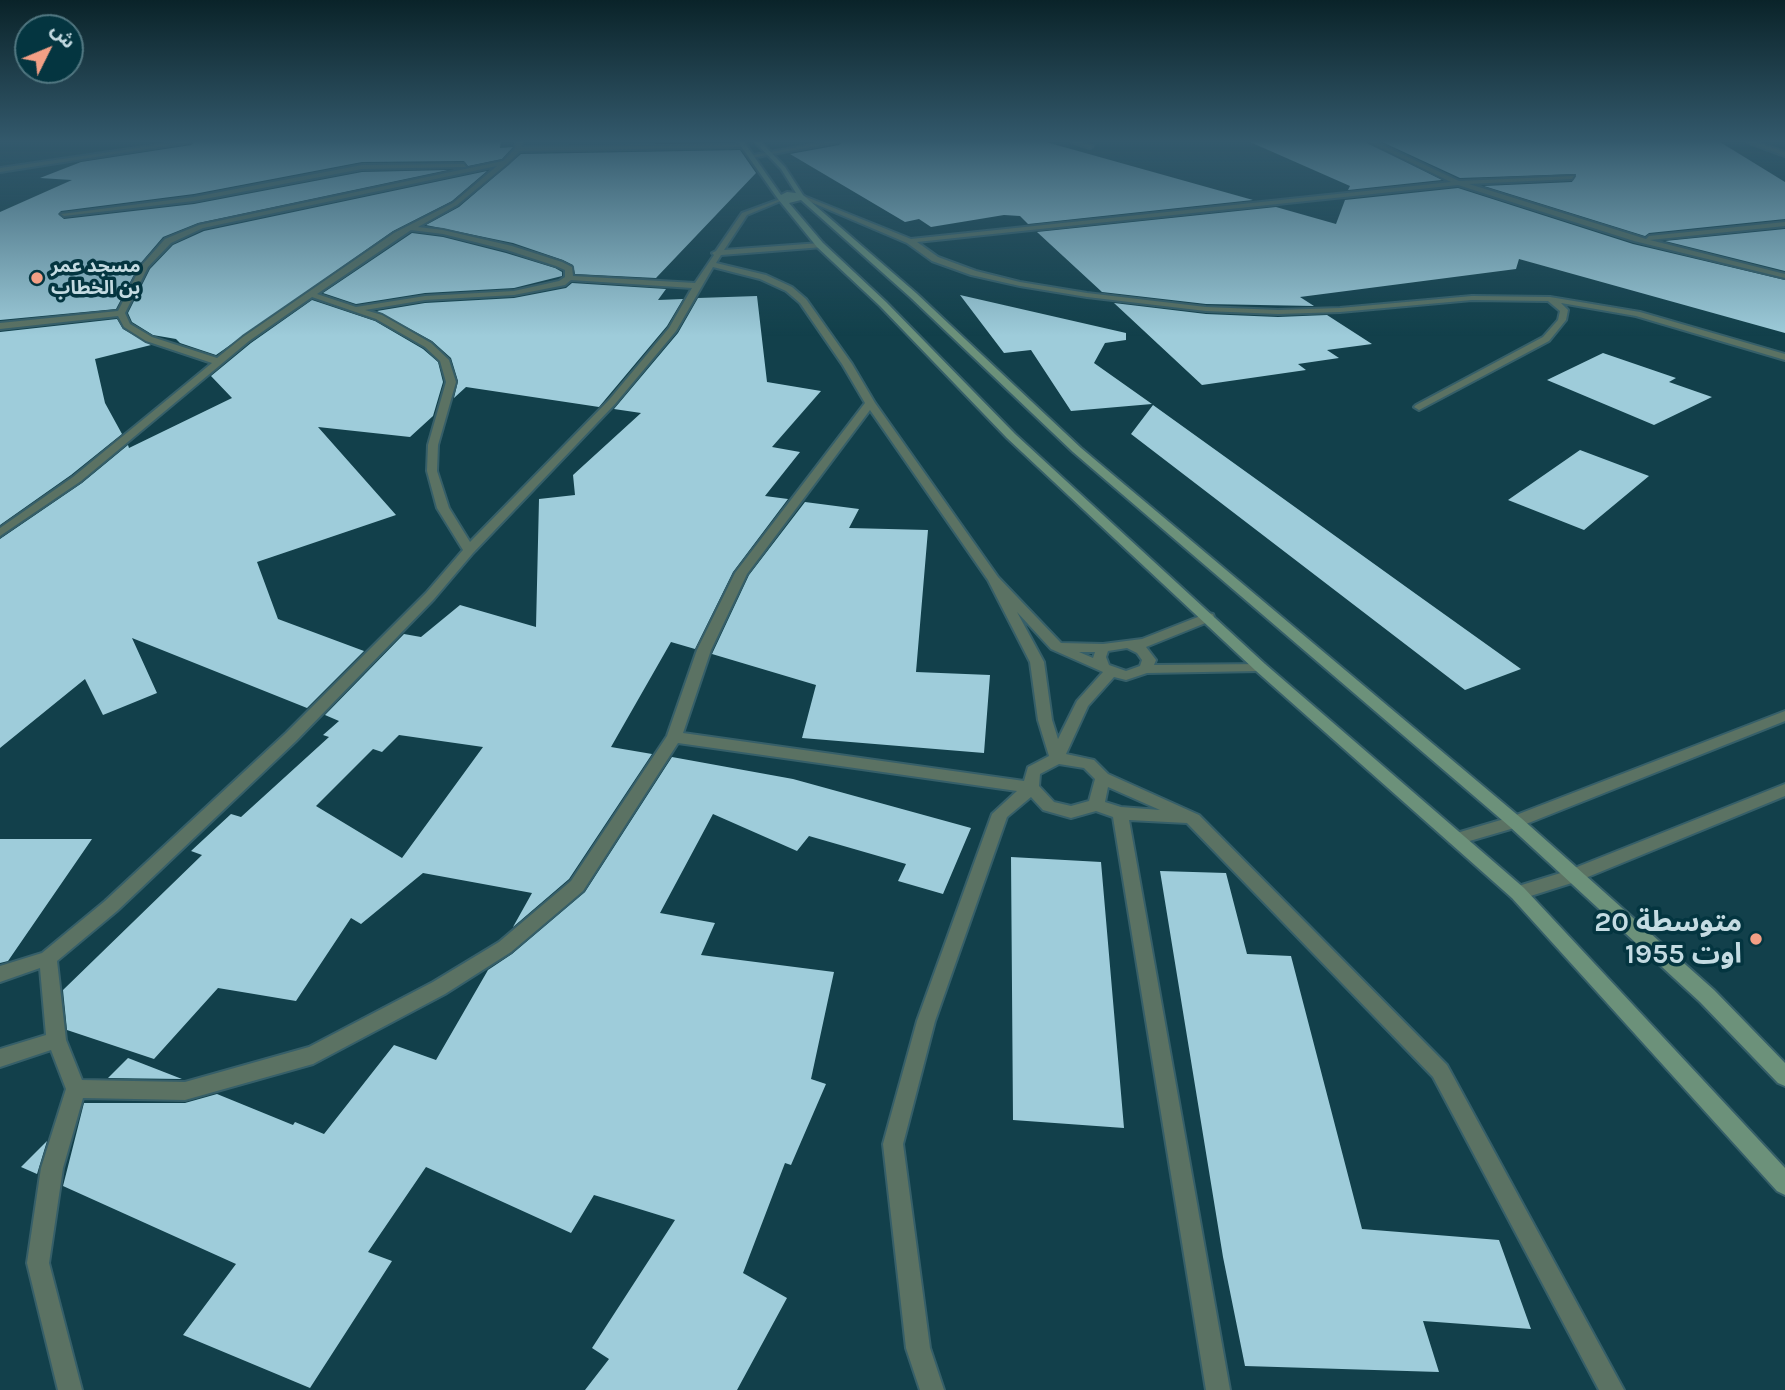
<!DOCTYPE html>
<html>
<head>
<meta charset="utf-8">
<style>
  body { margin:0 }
  #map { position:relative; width:1785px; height:1390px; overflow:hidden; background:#12404b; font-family:Karla,"Noto Sans Arabic",sans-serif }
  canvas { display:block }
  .north { position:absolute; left:14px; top:14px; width:70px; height:70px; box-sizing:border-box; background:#043540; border:2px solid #517781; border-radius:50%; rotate:47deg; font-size:19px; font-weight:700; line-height:28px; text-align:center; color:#c4dbe2 }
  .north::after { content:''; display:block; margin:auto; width:24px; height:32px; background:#f39f85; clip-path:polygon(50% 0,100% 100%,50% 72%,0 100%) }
</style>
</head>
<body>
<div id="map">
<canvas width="1785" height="1390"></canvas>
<div class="north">ش</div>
</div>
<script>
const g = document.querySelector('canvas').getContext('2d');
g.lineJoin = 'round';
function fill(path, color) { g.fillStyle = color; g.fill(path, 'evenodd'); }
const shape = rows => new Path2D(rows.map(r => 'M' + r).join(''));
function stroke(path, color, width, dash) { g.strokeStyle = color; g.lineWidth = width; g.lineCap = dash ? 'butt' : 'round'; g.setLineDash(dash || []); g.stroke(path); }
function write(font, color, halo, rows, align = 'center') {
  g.font = font + ' Karla,"Noto Sans Arabic",sans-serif'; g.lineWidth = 7; g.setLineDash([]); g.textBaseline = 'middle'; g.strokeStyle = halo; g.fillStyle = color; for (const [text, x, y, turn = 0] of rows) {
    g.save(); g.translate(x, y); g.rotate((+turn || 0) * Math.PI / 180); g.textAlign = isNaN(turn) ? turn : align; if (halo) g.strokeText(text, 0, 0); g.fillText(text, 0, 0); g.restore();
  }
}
fill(shape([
  [194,142,501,142,500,148,513,147,502,159,468,166,464,161,362,162,194,194,61,211,58,214,64,219,194,204,362,172,448,170,198,223,163,237,139,265,116,309,0,320,0,212,72,180,40,178,81,162,191,145],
  [842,142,1046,142,1253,200,1028,224,1020,216,1004,215,931,227,919,219,905,222,790,154,839,145],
  [1250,142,1367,142,1442,180,1348,190,1350,186],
  [1382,142,1720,142,1785,182,1785,219,1649,233,1645,236,1484,186,1572,182,1576,174,1460,178],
  [740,150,756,173,656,278,575,274,573,265,563,260,513,243,426,225,459,207,521,154],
  [487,171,452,201,393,231,216,355,180,343,176,339,153,335,132,322,128,313,150,269,173,245,204,231],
  [1458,188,1633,244,1785,280,1785,333,1519,259,1516,269,1300,297,1314,306,1206,304,1102,292,1037,232,1276,207,1336,224,1345,200],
  [1785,229,1785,271,1665,241],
  [412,233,443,237,506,253,555,268,562,272,562,276,514,288,425,293,356,304,323,293],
  [572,283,666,289,658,300,683,299,667,326,599,407,466,387,454,398,458,381,451,358,432,341,377,311,425,303,514,298,566,288],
  [960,295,1126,333,1126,340,1105,343,1094,363,1152,404,1071,411,1031,350,1004,353],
  [757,296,767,382,821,391,772,447,800,452,765,496,788,499,733,572,695,649,671,642,611,747,652,754,569,879,513,927,532,893,423,873,361,924,351,918,296,1001,218,988,154,1059,67,1030,63,990,202,855,191,851,231,814,241,817,329,737,323,735,339,721,325,715,404,634,421,637,460,605,536,627,539,499,575,495,573,475,641,413,614,409,678,333,698,298],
  [399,735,483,747,402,858,316,806,373,749,382,752],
  [312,300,375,321,423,349,438,362,443,382,433,416,410,437,318,427,396,515,257,562,278,619,364,651,307,708,132,638,157,693,103,715,85,679,0,748,0,539,82,483,128,445,129,448,232,398,211,376,251,343],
  [1114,303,1206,314,1278,317,1327,315,1372,344,1327,350,1339,358,1298,364,1306,370,1202,385],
  [117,319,123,329,151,345,95,359,105,403,122,434,71,475,0,525,0,332],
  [1603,353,1676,378,1669,382,1712,397,1654,425,1547,380],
  [1153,405,1416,594,1521,669,1465,690,1131,434],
  [1580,450,1649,476,1584,530,1508,500],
  [805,502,859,509,849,528,928,530,916,672,990,675,984,753,802,738,816,685,712,654,749,575],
  [672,757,793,779,971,828,943,894,898,881,906,864,809,836,797,851,713,814,660,913,715,923,701,955,834,972,811,1079,826,1084,791,1165,785,1163,743,1273,787,1298,737,1390,585,1390,609,1359,592,1348,675,1220,594,1195,571,1233,426,1167,368,1252,392,1261,310,1388,183,1335,236,1264,63,1186,84,1103,185,1103,217,1094,293,1125,295,1122,324,1134,394,1045,436,1060,488,970,512,954,585,892],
  [0,839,92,839,8,961,0,963],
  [1011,857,1101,862,1124,1128,1013,1120],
  [1160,871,1226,873,1247,954,1291,956,1362,1229,1499,1240,1531,1329,1423,1321,1439,1372,1245,1366,1223,1257],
  [128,1058,182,1079,108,1078],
  [47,1141,37,1174,21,1167]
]), '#9eccda');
const minor = shape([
  [178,142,191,142,0,172,0,168,178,142],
  [516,142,522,142,521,147,745,145,748,147,520,151,507,164,457,205,418,227,443,230,512,246,562,262,572,267,573,276,695,283,714,255,712,253,716,251,742,213,783,198,783,200,747,215,724,250,820,243,823,243,823,247,721,255,716,263,766,275,792,287,806,299,852,364,875,403,998,577,1061,643,1103,644,1142,639,1208,613,1213,614,1214,617,1213,620,1146,647,1156,660,1154,665,1265,664,1267,667,1265,670,1260,671,1147,673,1126,680,1114,677,1088,706,1066,754,1094,760,1108,774,1199,815,1447,1065,1624,1390,1599,1390,1433,1077,1187,823,1129,820,1230,1390,1206,1390,1113,817,1096,811,1071,818,1043,810,1031,797,1007,817,935,1021,903,1144,930,1348,944,1390,920,1390,906,1348,883,1144,917,1021,992,814,1017,791,678,743,583,891,511,952,445,994,313,1064,185,1100,83,1098,63,1168,49,1263,82,1390,58,1390,27,1263,41,1168,66,1089,51,1050,0,1067,0,1049,46,1035,40,968,0,982,0,966,42,953,105,901,286,733,426,593,463,550,437,508,427,471,428,445,446,382,440,361,425,347,376,319,312,297,249,341,81,481,0,536,0,528,73,477,212,363,146,341,124,327,118,316,0,329,0,323,118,311,141,266,165,239,199,225,503,161,515,149,516,142],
  [497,166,453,203,394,233,243,337,217,358,152,337,130,324,125,313,148,267,171,243,203,228,497,166],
  [411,230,443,234,507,250,556,266,565,270,565,277,559,281,514,291,425,296,356,307,317,294,411,230],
  [713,267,760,279,786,291,800,303,842,364,865,403,735,573,697,650,667,736,571,881,499,942,433,982,309,1047,185,1082,82,1080,66,1040,57,961,117,911,296,741,434,599,473,553,615,404,676,331,713,267],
  [571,280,692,288,669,328,609,400,470,542,449,508,437,471,438,445,456,382,449,360,431,343,382,315,365,310,425,300,514,295,565,285,571,280],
  [870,410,988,580,1030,662,1038,720,1049,756,1028,767,1024,781,683,733,711,650,747,574,870,410],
  [1017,612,1051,649,1103,672,1077,701,1058,739,1052,720,1044,662,1017,612],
  [1127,648,1137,653,1142,660,1140,666,1126,671,1109,665,1106,657,1108,651,1127,648],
  [1079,652,1095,652,1093,658,1079,652],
  [1059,764,1084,768,1095,779,1089,801,1071,806,1054,802,1039,786,1040,774,1059,764],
  [1108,787,1160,810,1121,807,1105,802,1108,787],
  [827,142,839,142,751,158,748,156,827,142],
  [1071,142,1080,142,1093,146,1090,148,1071,142],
  [1369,142,1376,142,1459,181,1574,176,1572,179,1469,184,1646,239,1649,236,1785,222,1785,226,1650,240,1785,274,1785,278,1634,241,1458,185,917,242,938,257,976,271,1020,282,1087,293,1206,307,1278,310,1340,308,1472,296,1550,297,1640,312,1785,354,1785,360,1636,316,1561,303,1568,310,1566,320,1549,341,1419,410,1414,407,1416,405,1543,337,1558,320,1560,311,1548,301,1472,300,1340,312,1278,314,1206,311,1087,297,1020,286,971,275,932,261,907,243,799,197,804,196,911,239,1451,182,1369,142],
  [1747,142,1755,142,1785,152,1785,156,1747,142],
  [464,164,466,167,362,169,194,201,64,216,61,214,194,197,362,165,464,164],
  [1785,711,1785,721,1521,826,1456,845,1450,843,1448,839,1450,835,1511,817,1785,711],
  [1785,784,1785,796,1578,881,1518,900,1512,898,1510,893,1512,888,1567,871,1785,784]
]);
const secondary = shape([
  [738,142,744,142,781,195,787,192,796,193,781,169,755,142,761,142,785,167,803,195,916,293,1081,448,1521,818,1714,990,1785,1063,1785,1086,1778,1083,1700,1002,1509,826,1073,452,910,297,801,200,789,203,823,243,886,302,1015,434,1265,664,1524,888,1785,1168,1785,1195,1777,1191,1512,898,1255,670,1007,438,880,306,817,247,778,199,738,142]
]);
stroke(minor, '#365f69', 4);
stroke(secondary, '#365f69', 4);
fill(minor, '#5b7263');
fill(secondary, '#6c917a');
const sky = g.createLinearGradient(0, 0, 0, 336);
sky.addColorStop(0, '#0a2329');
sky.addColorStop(0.42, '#33596c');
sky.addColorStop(1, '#33596c00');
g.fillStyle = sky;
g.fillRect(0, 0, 1785, 336);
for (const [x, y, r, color] of [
  [37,278,7,"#f39f85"],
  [1756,939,7,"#f39f85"]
]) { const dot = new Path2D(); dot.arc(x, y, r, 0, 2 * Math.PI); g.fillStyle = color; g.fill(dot); stroke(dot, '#043540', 2.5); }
write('bold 19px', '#c4dbe2', '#043540', [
  ["مسجد عمر",51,267],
  ["بن الخطاب",51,289]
], 'left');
write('bold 28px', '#c4dbe2', '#043540', [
  ["متوسطة 20",1742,923],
  ["اوت 1955",1742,955]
], 'right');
</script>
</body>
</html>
